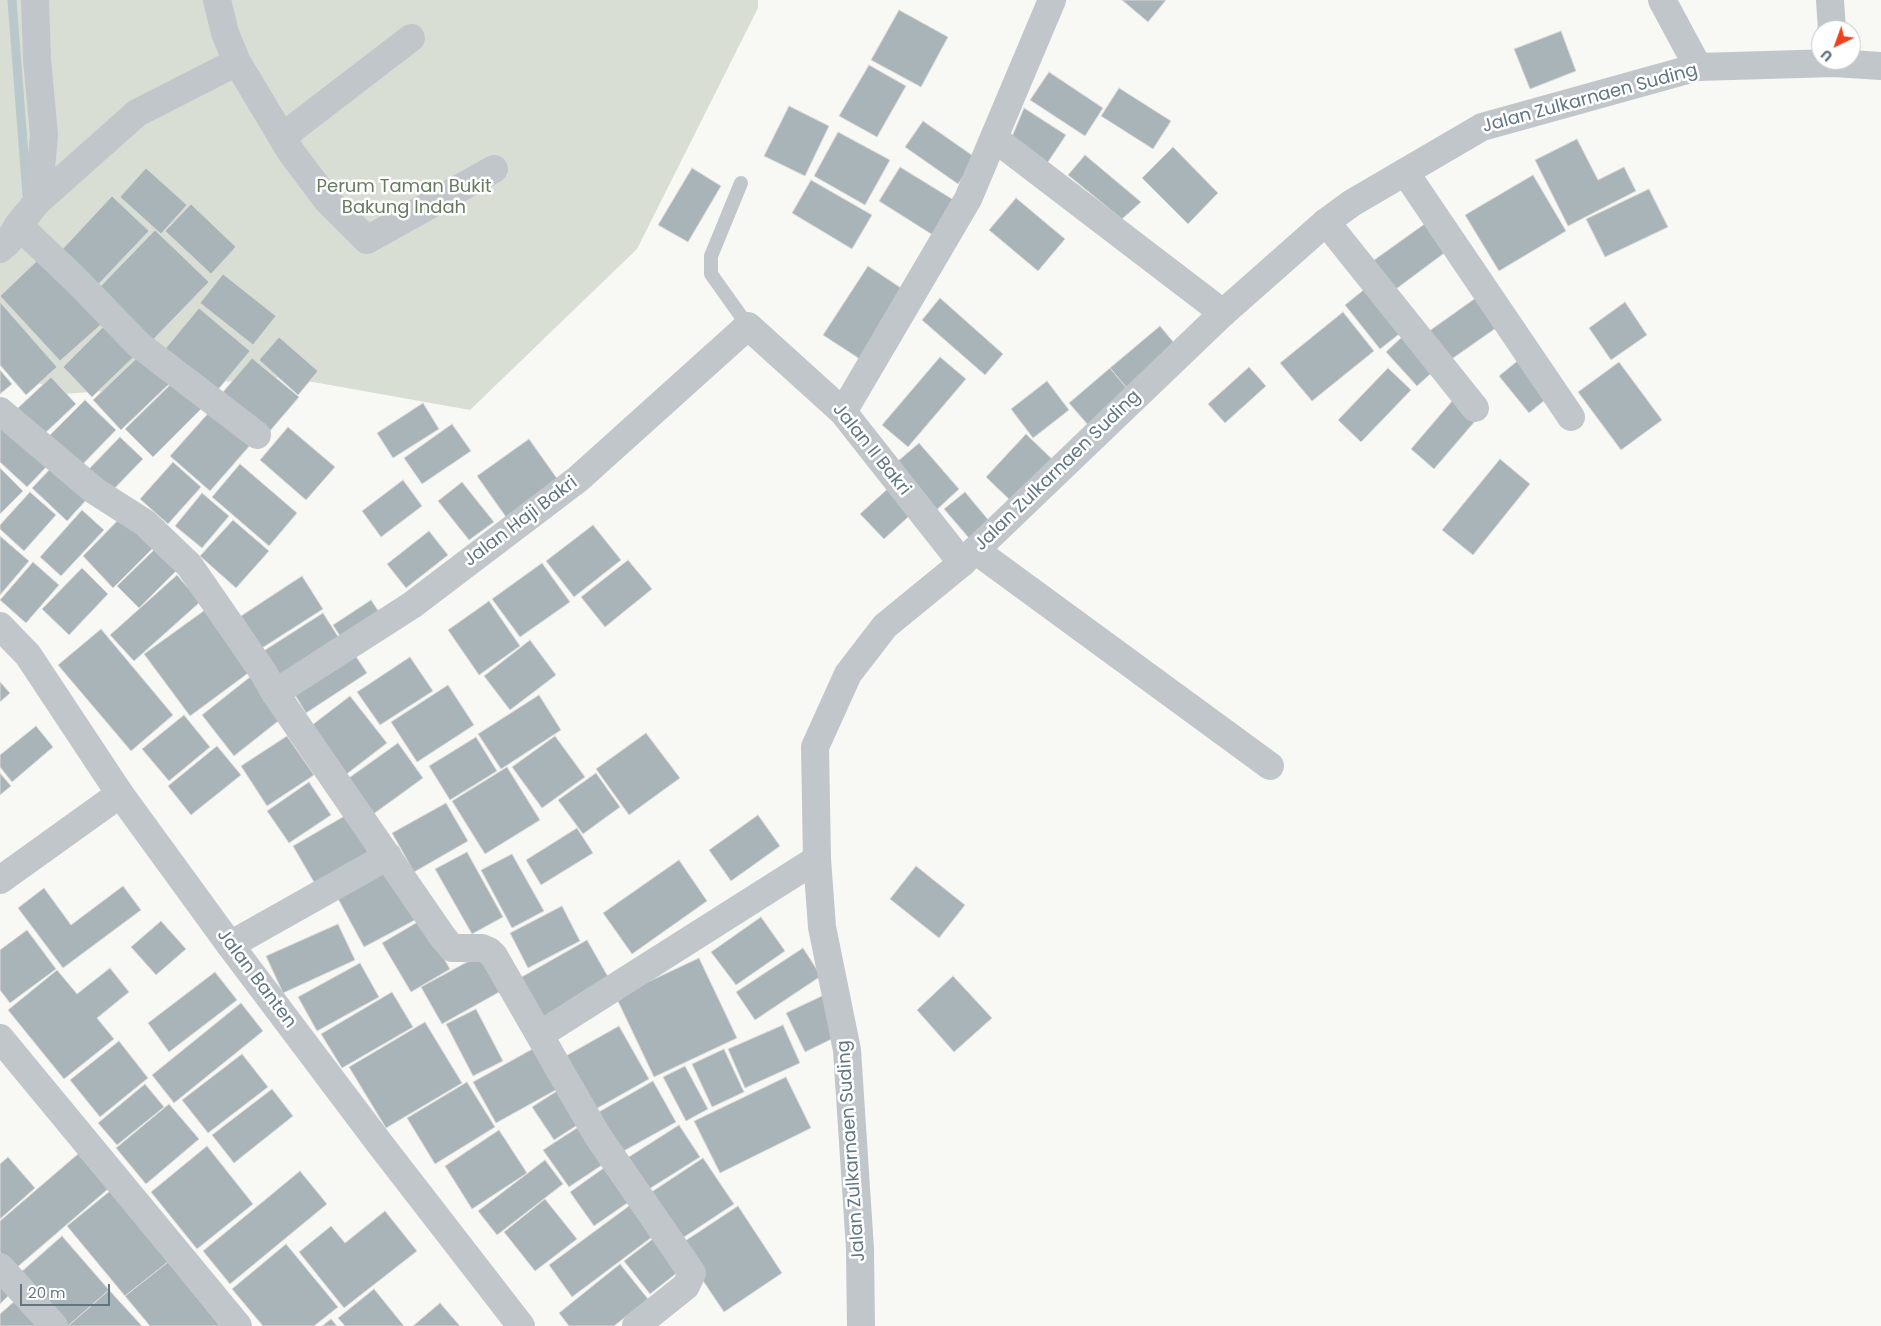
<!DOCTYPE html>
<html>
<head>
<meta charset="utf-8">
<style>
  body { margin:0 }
  #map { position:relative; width:1881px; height:1326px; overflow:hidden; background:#f8f8f5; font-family:Poppins,sans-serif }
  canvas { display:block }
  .north { position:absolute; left:1811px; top:20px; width:50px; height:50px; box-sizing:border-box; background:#fff; border:1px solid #c0c8cd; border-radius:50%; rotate:222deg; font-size:14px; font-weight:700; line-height:20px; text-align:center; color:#617682 }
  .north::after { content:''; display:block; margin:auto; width:18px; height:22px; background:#f0401d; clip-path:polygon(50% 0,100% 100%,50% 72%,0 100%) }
  .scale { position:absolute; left:20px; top:1284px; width:90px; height:22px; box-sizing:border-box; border:2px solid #617682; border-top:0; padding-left:6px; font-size:15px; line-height:18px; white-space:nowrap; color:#617682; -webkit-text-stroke:4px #fff; paint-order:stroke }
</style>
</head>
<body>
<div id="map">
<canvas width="1881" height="1326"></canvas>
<div class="north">U</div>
<div class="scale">20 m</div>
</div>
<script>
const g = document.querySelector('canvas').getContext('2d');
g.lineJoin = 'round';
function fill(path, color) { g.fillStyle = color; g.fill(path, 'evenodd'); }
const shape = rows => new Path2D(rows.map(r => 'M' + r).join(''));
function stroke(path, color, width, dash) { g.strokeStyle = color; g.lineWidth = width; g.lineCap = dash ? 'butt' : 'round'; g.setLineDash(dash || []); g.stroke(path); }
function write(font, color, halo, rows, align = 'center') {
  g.font = font + ' Poppins,sans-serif'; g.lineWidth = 5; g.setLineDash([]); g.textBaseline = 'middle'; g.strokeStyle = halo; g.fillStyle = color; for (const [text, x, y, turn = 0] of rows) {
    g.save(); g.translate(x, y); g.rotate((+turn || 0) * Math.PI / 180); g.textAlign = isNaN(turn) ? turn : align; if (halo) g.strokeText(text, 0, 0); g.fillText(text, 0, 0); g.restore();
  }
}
fill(shape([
  [0,0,758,0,758,8,637,249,470,410,285,377,64,394,0,366]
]), '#d8ded4');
stroke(shape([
  [12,0,27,195]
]), '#b9c8cb', 9);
const building = shape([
  [1122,0,1166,0,1148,22,1122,0],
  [899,10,948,37,921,87,871,60,899,10],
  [1561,31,1576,71,1530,89,1514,49,1561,31],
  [869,65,906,86,877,137,839,116,869,65],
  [1049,72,1103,108,1085,136,1030,100,1049,72],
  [1119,88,1171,121,1153,149,1101,116,1119,88],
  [789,106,829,126,805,176,764,156,789,106],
  [1024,108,1066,135,1046,165,1011,139,1024,108],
  [923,121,976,158,958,184,905,147,923,121],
  [838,132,890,160,865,205,814,176,838,132],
  [1577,139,1598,180,1624,167,1636,191,1568,226,1535,160,1577,139],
  [1173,147,1218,193,1188,224,1142,178,1173,147],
  [1085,155,1141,202,1122,219,1068,175,1085,155],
  [900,167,957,202,936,237,879,201,900,167],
  [146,168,187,205,161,234,120,197,146,168],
  [692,168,721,186,688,242,658,225,692,168],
  [1533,175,1566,231,1499,271,1465,215,1533,175],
  [811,180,872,215,852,249,792,213,811,180],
  [1649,189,1668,227,1605,257,1586,219,1649,189],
  [112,196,149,231,93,290,57,255,112,196],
  [1016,198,1065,239,1038,271,989,230,1016,198],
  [191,204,236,247,211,274,165,231,191,204],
  [1426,223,1447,251,1392,292,1370,263,1426,223],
  [155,230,209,282,146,347,92,295,155,230],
  [43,255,104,322,60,361,0,296,43,255],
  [868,266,910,294,866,363,823,335,868,266],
  [223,274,276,316,253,345,200,303,223,274],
  [1371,284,1407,328,1380,349,1345,305,1371,284],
  [1494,285,1516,314,1446,363,1425,334,1494,285],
  [940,298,1003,354,985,375,922,320,940,298],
  [0,302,57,367,26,395,0,365,0,302],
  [1625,302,1647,335,1611,360,1589,328,1625,302],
  [199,308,250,351,216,392,165,349,199,308],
  [1343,312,1374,351,1312,401,1280,363,1343,312],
  [110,320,140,351,92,397,63,367,110,320],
  [1160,326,1180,350,1130,392,1110,368,1160,326],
  [1406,333,1437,368,1417,386,1386,352,1406,333],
  [279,337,318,371,298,395,259,360,279,337],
  [1532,349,1562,386,1529,413,1499,376,1532,349],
  [141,354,170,383,121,430,93,400,141,354],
  [940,357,966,379,908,447,882,425,940,357],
  [252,358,299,397,269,432,223,392,252,358],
  [1619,362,1662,420,1621,450,1578,392,1619,362],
  [1249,367,1266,386,1225,423,1208,404,1249,367],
  [1110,368,1130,392,1089,426,1069,403,1110,368],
  [1388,368,1411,390,1361,442,1338,420,1388,368],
  [0,370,12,384,0,394,0,370],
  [51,377,76,404,43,435,18,408,51,377],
  [177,378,205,405,153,457,125,429,177,378],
  [1047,381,1069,410,1033,438,1011,409,1047,381],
  [85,400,116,430,76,471,45,440,85,400],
  [1453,400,1476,420,1434,469,1411,449,1453,400],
  [423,403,439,429,393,458,377,433,423,403],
  [212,409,252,443,210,491,170,456,212,409],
  [452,424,471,451,422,484,404,458,452,424],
  [0,426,50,463,27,487,0,462,0,426],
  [288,427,335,467,306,500,260,460,288,427],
  [1026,434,1056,463,1015,505,986,477,1026,434],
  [120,437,143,459,107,496,84,474,120,437],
  [529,439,563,487,511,524,477,476,529,439],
  [919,443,959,489,931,515,890,468,919,443],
  [1500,459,1530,484,1473,555,1442,530,1500,459],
  [173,462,201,487,168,524,140,499,173,462],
  [240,464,297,513,269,546,212,497,240,464],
  [54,465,88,498,67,521,32,488,54,465],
  [0,468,23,491,0,514,0,468],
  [403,480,422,506,381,537,362,511,403,480],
  [462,482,494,522,469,540,438,501,462,482],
  [894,483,918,508,884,539,860,514,894,483],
  [30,492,56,515,24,551,0,529,0,525,30,492],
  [965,492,995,528,975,545,944,509,965,492],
  [202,493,229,516,202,548,175,526,202,493],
  [82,510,104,530,61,576,40,557,82,510],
  [126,512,158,543,113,588,83,556,126,512],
  [233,520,269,551,236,588,200,556,233,520],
  [593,525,621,560,574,597,546,561,593,525],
  [429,531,448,555,406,588,387,564,429,531],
  [0,536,29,561,0,595,0,536],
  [160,544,181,566,139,608,117,586,160,544],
  [628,560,652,589,605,627,581,597,628,560],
  [33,562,59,585,26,623,0,600,33,562],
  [542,563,570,602,520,637,492,599,542,563],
  [82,568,108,594,69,635,42,609,82,568],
  [177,575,200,602,134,661,110,635,177,575],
  [302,576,323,609,262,648,241,616,302,576],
  [371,600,383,618,345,644,333,625,371,600],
  [489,601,520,646,479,675,448,630,489,601],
  [205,610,251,671,190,716,144,654,205,610],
  [323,613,344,646,283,685,262,652,323,613],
  [101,629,173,715,131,751,58,665,101,629],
  [530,640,556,675,510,710,484,676,530,640],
  [349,646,367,673,306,713,289,685,349,646],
  [410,657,433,691,380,725,357,692,410,657],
  [250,677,282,718,234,756,202,715,250,677],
  [0,682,10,693,0,702,0,682],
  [448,685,474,725,417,762,391,722,448,685],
  [539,695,561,730,501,769,478,734,539,695],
  [350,696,387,743,344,776,307,729,350,696],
  [184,715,210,747,169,781,142,749,184,715],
  [36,726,53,747,12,782,0,767,0,755,36,726],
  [646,733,680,778,629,815,596,769,646,733],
  [287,736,314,775,267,806,241,766,287,736],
  [555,736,585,777,542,808,512,767,555,736],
  [476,737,497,771,450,800,429,766,476,737],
  [398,743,423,778,372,815,346,780,398,743],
  [217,746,241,775,191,815,168,786,217,746],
  [507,767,540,820,485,854,452,801,507,767],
  [0,773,11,786,0,795,0,773],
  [596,773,620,807,583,834,558,800,596,773],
  [309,782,331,815,289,843,267,811,309,782],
  [446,803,468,841,414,872,392,833,446,803],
  [348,814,373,857,318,889,293,846,348,814],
  [758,815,780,846,731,881,709,850,758,815],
  [577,828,593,853,541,885,526,860,577,828],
  [467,852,503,917,472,934,435,869,467,852],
  [512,854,544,911,512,928,481,870,512,854],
  [679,860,707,901,632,954,603,913,679,860],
  [916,866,965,905,939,938,890,899,916,866],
  [387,867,415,920,364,947,336,895,387,867],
  [123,886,141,910,63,968,18,908,44,888,71,925,123,886],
  [562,906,580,941,528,968,510,933,562,906],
  [761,917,785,951,736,985,711,952,761,917],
  [421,920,450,969,411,992,382,943,421,920],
  [161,921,186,949,156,975,131,947,161,921],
  [338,924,355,960,283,993,266,956,338,924],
  [27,930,56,969,10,1003,0,990,0,950,27,930],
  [587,940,611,982,544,1019,520,978,587,940],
  [803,948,821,976,755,1020,736,992,803,948],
  [480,955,501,991,442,1024,421,987,480,955],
  [699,958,737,1038,654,1077,616,997,699,958],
  [360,963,379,997,317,1031,298,997,360,963],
  [110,968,129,992,97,1018,114,1039,64,1079,8,1010,57,970,77,994,110,968],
  [215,972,237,1000,169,1052,148,1023,215,972],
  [953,976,992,1018,954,1052,917,1010,953,976],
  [392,992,413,1027,342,1068,321,1034,392,992],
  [824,995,842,1034,805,1052,786,1013,824,995],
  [241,1003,263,1031,174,1103,152,1075,241,1003],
  [476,1009,503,1061,473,1076,446,1024,476,1009],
  [425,1022,462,1083,386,1128,349,1067,425,1022],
  [783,1025,800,1063,745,1088,728,1049,783,1025],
  [619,1026,649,1079,594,1110,564,1057,619,1026],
  [119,1041,148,1078,100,1117,70,1080,119,1041],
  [538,1046,561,1087,496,1123,473,1082,538,1046],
  [724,1049,744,1092,712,1107,692,1064,724,1049],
  [242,1054,268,1087,208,1133,182,1100,242,1054],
  [685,1066,708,1109,686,1121,663,1077,685,1066],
  [786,1077,811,1128,720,1173,694,1121,786,1077],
  [653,1081,676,1122,620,1153,597,1113,653,1081],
  [467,1082,495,1127,435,1164,407,1118,467,1082],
  [145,1084,164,1107,117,1145,98,1123,145,1084],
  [272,1089,293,1116,234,1163,212,1135,272,1089],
  [557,1091,579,1124,554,1140,532,1107,557,1091],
  [169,1104,199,1139,146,1184,116,1148,169,1104],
  [679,1125,700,1157,641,1194,621,1162,679,1125],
  [580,1126,605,1163,569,1187,543,1150,580,1126],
  [499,1130,527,1173,472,1209,445,1166,499,1130],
  [207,1146,253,1204,197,1249,151,1192,207,1146],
  [78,1154,108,1189,15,1269,0,1252,0,1221,78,1154],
  [8,1157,35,1188,0,1219,0,1164,8,1157],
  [703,1158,734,1204,675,1243,644,1197,703,1158],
  [545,1160,563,1184,497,1235,478,1211,545,1160],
  [608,1165,633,1199,594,1226,570,1192,608,1165],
  [300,1171,327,1204,230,1284,203,1251,300,1171],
  [110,1191,168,1262,125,1296,67,1226,110,1191],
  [545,1199,577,1239,535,1271,504,1232,545,1199],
  [633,1203,656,1234,572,1297,549,1265,633,1203],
  [738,1206,782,1273,724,1312,679,1245,738,1206],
  [385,1211,417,1251,344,1308,299,1252,331,1226,345,1243,385,1211],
  [658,1235,683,1268,650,1294,624,1261,658,1235],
  [62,1236,109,1290,68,1326,20,1273,62,1236],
  [286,1244,338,1307,314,1326,263,1326,232,1289,286,1244],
  [168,1262,220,1326,150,1326,125,1296,168,1262],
  [620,1264,648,1299,614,1326,569,1326,559,1313,620,1264],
  [0,1279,12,1292,0,1304,0,1279],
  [374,1289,404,1326,345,1326,338,1318,374,1289],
  [109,1290,142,1326,68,1326,109,1290],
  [17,1299,40,1326,0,1326,0,1314,17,1299],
  [440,1303,460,1326,413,1326,440,1303],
  [331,1319,337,1326,322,1326,331,1319]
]);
fill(building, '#a9b4b9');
stroke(building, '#dadad7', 1);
stroke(shape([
  [741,183,711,256,711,274,748,326]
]), '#c1c6ca', 14);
stroke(shape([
  [217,0,225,33,237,62,291,152,327,200,367,240,494,169],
  [1662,0,1698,67],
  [1830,0,1832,30],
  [282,137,411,38],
  [994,138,1223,313],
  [1405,172,1571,417],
  [38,201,137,113,237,62],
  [1326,222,1475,408],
  [18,225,77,281,138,344,257,435],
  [0,249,9,241,18,225,38,201,44,135,37,59,35,0],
  [0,411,95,491,145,523,189,565,263,672,275,693,442,936,452,948,482,948,489,951,494,956,597,1135,692,1273,686,1286,636,1326],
  [843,412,968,199,1052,0],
  [975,550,1270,766],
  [275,693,412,605,578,479,748,326,843,412,962,563],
  [0,880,120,794],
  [230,945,388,856],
  [541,1034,817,859],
  [0,1038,238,1326],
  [0,1267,54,1326]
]), '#c1c6ca', 28);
stroke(shape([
  [0,626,28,655,120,794,230,945,380,1144,521,1326],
  [861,1326,860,1249,847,1050,822,927,817,859,815,747,848,674,885,626,962,563,1223,313,1326,222,1352,203,1482,127,1698,67,1834,63,1881,66]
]), '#c1c6ca', 28);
write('18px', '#617682', '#fff', [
  ["Jalan Zulkarnaen Suding",1590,99,-15],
  ["Jalan II Bakri",871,450,51],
  ["Jalan Zulkarnaen Suding",1058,471,-44],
  ["Jalan Haji Bakri",521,522,-37],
  ["Jalan Banten",256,979,53],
  ["Jalan Zulkarnaen Suding",852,1151,-94]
]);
write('18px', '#667a60', '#fff', [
  ["Perum Taman Bukit",404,187],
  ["Bakung Indah",404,208]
]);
</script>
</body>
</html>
